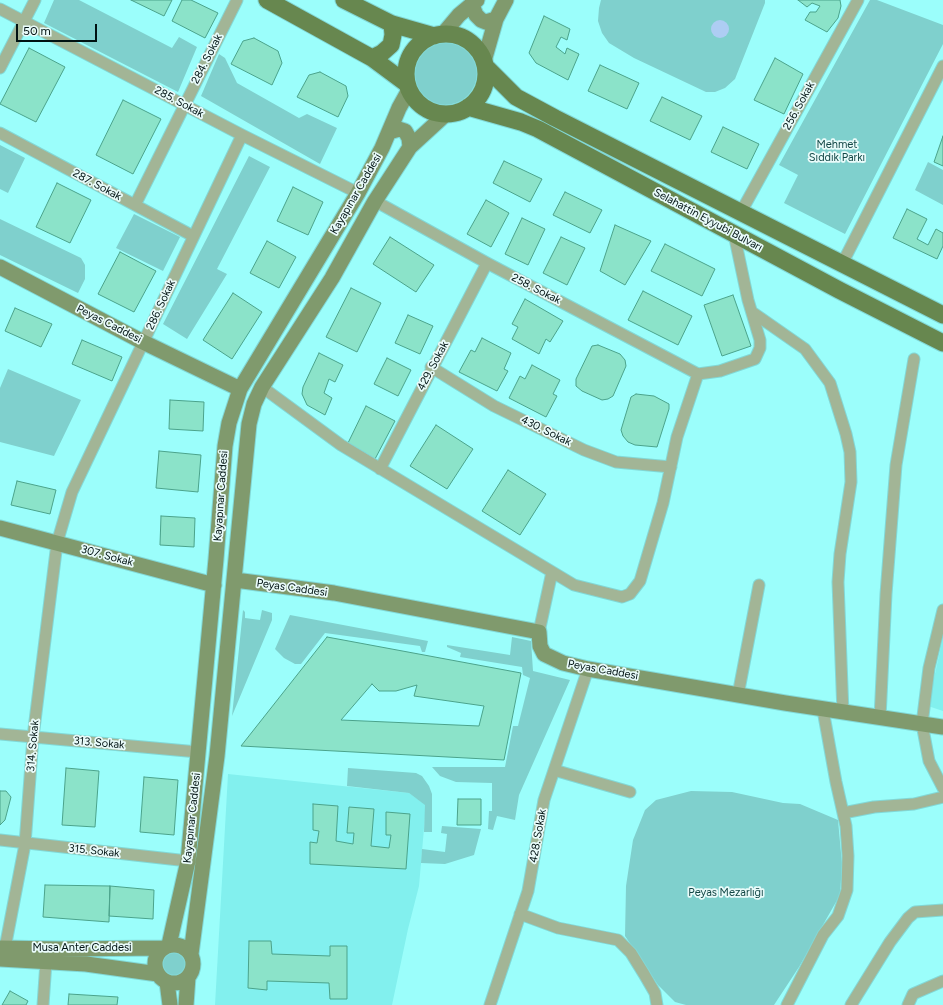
<!DOCTYPE html>
<html>
<head>
<meta charset="utf-8">
<style>
  body { margin:0 }
  #map { position:relative; width:943px; height:1005px; overflow:hidden; background:#9bfefb; font-family:Figtree,sans-serif }
  canvas { display:block }
  .scale { position:absolute; left:16px; top:24px; width:81px; height:18px; box-sizing:border-box; border:2px solid #001212; border-top:0; padding-left:5px; font-size:12px; line-height:14px; white-space:nowrap; color:#001212; -webkit-text-stroke:3px #e9fbfa; paint-order:stroke }
</style>
</head>
<body>
<div id="map">
<canvas width="943" height="1005"></canvas>
<div class="scale">50 m</div>
</div>
<script>
const g = document.querySelector('canvas').getContext('2d');
g.lineJoin = 'round';
function fill(path, color) { g.fillStyle = color; g.fill(path, 'evenodd'); }
const shape = rows => new Path2D(rows.map(r => 'M' + r).join(''));
function stroke(path, color, width, dash) { g.strokeStyle = color; g.lineWidth = width; g.lineCap = dash ? 'butt' : 'round'; g.setLineDash(dash || []); g.stroke(path); }
function write(font, color, halo, rows, align = 'center') {
  g.font = font + ' Figtree,sans-serif'; g.lineWidth = 3.5; g.setLineDash([]); g.textBaseline = 'middle'; g.strokeStyle = halo; g.fillStyle = color; for (const [text, x, y, turn = 0] of rows) {
    g.save(); g.translate(x, y); g.rotate((+turn || 0) * Math.PI / 180); g.textAlign = isNaN(turn) ? turn : align; if (halo) g.strokeText(text, 0, 0); g.fillText(text, 0, 0); g.restore();
  }
}
fill(shape([
  [943,637,943,711,928,706],
  [228,774,409,793,426,805,419,886,408,929,392,1005,215,1005]
]), '#82f0ee');
fill(shape([
  [54,0,79,0,172,48,179,37,197,47,178,92,44,23],
  [601,0,765,0,765,3,735,79,725,88,715,92,706,92,634,58,609,43,602,33,598,21,599,8],
  [870,0,877,0,943,25,943,44,845,234,784,203,798,175,779,165],
  '413 73a32 32 0 1 1 64 0a32 32 0 1 1-64 0Z',
  [219,54,225,58,237,83,299,118,307,114,337,128,320,164,201,96],
  [0,145,25,158,8,193,0,189],
  [249,156,270,167,217,269,227,274,187,339,163,324],
  [928,162,943,170,943,205,915,190],
  [134,214,180,237,163,271,116,248],
  [0,219,81,258,85,265,85,279,78,293,0,255],
  [8,369,81,400,54,456,0,442,0,388],
  [243,610,245,612,245,618,260,620,262,610,272,613,272,620,232,716],
  [290,615,428,641,425,652,422,652,420,646,325,633,301,664,295,664,284,658,275,649],
  [512,637,531,641,533,671,570,680,519,795,515,820,497,816,493,830,488,829,489,811,492,811,492,783,456,782,440,776,432,767,505,767,513,726,518,726,530,678,523,675,522,667,460,657,461,653,447,647,447,645,510,655],
  [348,768,416,773,422,776,429,786,432,794,432,832,424,832,425,805,409,793,347,786],
  [691,791,732,792,783,803,800,804,838,820,842,864,840,895,799,967,774,1005,686,1005,675,1002,658,985,625,936,626,886,633,840,645,810,656,800],
  [442,826,481,829,474,855,445,864,421,863,422,849,445,852,447,834,441,833],
  '162 964a12 12 0 1 1 24 0a12 12 0 1 1-24 0Z'
]), '#7fd0cd');
fill(shape([
  '711 29a9 9 0 1 1 18 0a9 9 0 1 1-18 0Z'
]), '#aecdf3');
const building = shape([
  [131,0,172,0,164,16,131,0],
  [182,0,191,0,218,13,205,38,172,21,182,0],
  [798,0,840,0,841,6,838,18,827,32,805,20,810,12,816,12,820,6,812,3,807,7,798,0],
  [544,16,570,29,567,40,561,37,556,47,565,54,567,48,579,54,568,80,536,63,529,53,544,16],
  [254,38,278,51,282,63,272,85,231,64,243,41,254,38],
  [29,48,65,67,36,122,0,104,29,48],
  [775,58,803,74,784,114,754,100,775,58],
  [600,65,639,83,627,109,588,91,600,65],
  [320,72,346,86,348,96,338,117,297,97,309,75,320,72],
  [662,97,702,116,690,140,650,121,662,97],
  [123,100,161,119,133,174,96,155,123,100],
  [723,127,759,144,747,169,711,152,723,127],
  [943,136,943,166,934,162,943,136],
  [504,161,542,179,530,202,493,183,504,161],
  [57,183,91,200,70,243,36,227,57,183],
  [293,187,323,202,308,235,277,221,293,187],
  [565,192,602,210,590,233,553,215,565,192],
  [486,200,509,213,491,247,467,234,486,200],
  [907,209,927,219,917,239,928,245,936,229,943,233,943,246,937,259,893,238,907,209],
  [522,218,545,229,528,265,505,254,522,218],
  [615,225,651,241,625,285,600,271,615,225],
  [390,237,434,265,416,292,373,264,390,237],
  [561,237,585,248,567,285,543,273,561,237],
  [267,241,296,257,279,288,250,273,267,241],
  [665,244,715,269,702,296,651,271,665,244],
  [120,252,156,271,134,312,98,294,120,252],
  [351,288,381,303,357,352,326,337,351,288],
  [643,291,692,316,678,345,628,320,643,291],
  [233,293,262,312,232,359,203,340,233,293],
  [733,295,751,346,722,356,704,305,733,295],
  [525,299,563,321,550,342,546,339,539,354,512,339,518,327,512,324,525,299],
  [15,308,52,324,41,347,5,331,15,308],
  [408,315,433,326,420,354,395,343,408,315],
  [482,338,511,353,504,369,508,371,497,391,459,372,471,350,475,352,482,338],
  [82,340,122,357,112,381,72,364,82,340],
  [598,345,620,354,625,360,626,366,613,396,608,399,602,400,582,391,576,386,576,379,592,346,598,345],
  [319,353,343,365,335,382,329,379,324,393,332,398,325,415,307,405,302,394,303,387,319,353],
  [387,358,411,370,398,396,374,384,387,358],
  [532,365,560,380,553,394,557,396,546,417,509,398,520,376,525,379,532,365],
  [636,394,654,396,669,404,669,409,657,447,635,445,628,442,623,436,621,430,631,397,636,394],
  [170,400,204,402,203,431,169,429,170,400],
  [366,406,395,421,375,459,348,443,366,406],
  [436,425,473,449,447,489,410,466,436,425],
  [159,451,201,455,198,492,156,488,159,451],
  [508,470,546,494,520,535,482,511,508,470],
  [17,481,56,490,50,514,11,505,17,481],
  [161,516,195,518,194,547,160,545,161,516],
  [327,637,521,673,504,760,241,746,327,637],
  [372,684,379,691,396,691,417,685,414,696,484,706,479,726,341,720,372,684],
  [66,768,99,771,95,827,62,825,66,768],
  [144,777,178,780,174,835,140,832,144,777],
  [0,791,6,791,11,797,5,820,0,825,0,791],
  [458,799,481,799,481,825,457,825,458,799],
  [313,804,338,806,336,841,353,844,354,833,347,833,349,807,374,809,371,846,389,848,391,835,386,835,386,812,410,814,406,869,310,864,310,842,317,843,319,831,313,830,313,804],
  [45,885,110,886,109,922,43,917,45,885],
  [110,886,154,890,153,919,109,916,110,886],
  [249,941,271,941,272,954,330,956,330,946,347,946,347,999,330,999,329,983,267,981,267,990,248,988,249,941],
  [10,991,28,1001,26,1005,2,1005,10,991],
  [69,994,118,997,117,1005,68,1005,69,994]
]);
fill(building, '#8be3c9');
stroke(building, '#4ba38b', 1);
const street = shape([
  [0,9,242,135,358,193],
  [0,68,35,0],
  [0,133,193,236],
  [375,201,487,263,698,374],
  [135,205,237,0],
  [741,212,858,0],
  [842,264,943,66],
  [752,312,805,349,830,383,846,434,850,452,851,482,840,554,838,582,843,713],
  [431,367,494,406,584,450,616,462,671,467],
  [262,387,341,445,574,585,622,597,630,594,640,581,663,503,677,437,698,374,720,371,755,359,760,348,760,340,748,300,734,234],
  [380,469,487,263],
  [943,610,929,668,922,724,929,761,943,788],
  [539,632,552,572],
  [738,695,759,585],
  [880,718,886,594,896,465,914,359],
  [0,734,198,752],
  [554,770,630,792],
  [843,813,874,807,914,804,943,797],
  [0,840,188,861],
  [520,914,558,928,618,940,631,953,644,974,655,993,657,1005],
  [5,948,25,844,33,737,57,543,72,492,242,135],
  [43,1005,46,962],
  [490,1005,528,891,544,800,588,669],
  [787,1005,823,935,838,916,847,890,848,856,846,826,836,782,823,710],
  [851,1005,890,942,908,918,915,912,943,910],
  [908,1005,913,994,943,981]
]);
const secondary = shape([
  [472,5,476,15,481,20,486,22,496,19],
  [443,34,459,15,477,0],
  [484,61,496,19,506,0],
  [389,132,399,129,405,131,409,138,410,147],
  [0,267,143,342,240,389],
  [0,528,214,585],
  [235,580,334,593,539,632,540,646,544,654,563,663,588,669,785,703,943,727],
  '155 964a19 19 0 1 1 38 0a19 19 0 1 1-38 0Z',
  [169,945,188,861,216,559,225,446,229,423,240,389,358,193,382,148,399,108,409,90],
  [0,948,59,949,163,948],
  [191,954,217,756,249,424,254,404,262,387,332,278,375,201,410,147,446,114],
  [0,959,86,964,158,974],
  [167,982,170,1005],
  [186,1005,188,977]
]);
const primary = shape([
  [267,0,372,58,407,84],
  [344,0,392,24,434,36],
  '406 74a40 40 0 1 1 80 0a40 40 0 1 1-80 0Z',
  [372,58,382,53,391,45,393,35,392,24],
  [486,67,516,97,555,118,943,315],
  [468,107,521,122,538,129,839,290,943,343]
]);
stroke(street, '#82d8d6', 13);
stroke(secondary, '#82d8d6', 17);
stroke(primary, '#82d8d6', 19);
stroke(street, '#a2b596', 11);
stroke(secondary, '#809a6d', 15);
stroke(primary, '#67874f', 17);
write('11px', '#001212', '#e9fbfa', [
  ["284. Sokak",207,59,-63],
  ["285. Sokak",179,102,28],
  ["256. Sokak",799,106,-61],
  ["287. Sokak",97,185,28],
  ["Kayapınar Caddesi",356,194,-60],
  ["Selahattin Eyyubi Bulvarı",708,220,28],
  ["258. Sokak",536,289,27],
  ["286. Sokak",161,305,-65],
  ["Peyas Caddesi",109,324,27],
  ["429. Sokak",433,366,-62],
  ["430. Sokak",546,431,26],
  ["Kayapınar Caddesi",221,496,-86],
  ["307. Sokak",107,556,15],
  ["Peyas Caddesi",292,588,8],
  ["Peyas Caddesi",603,670,10],
  ["313. Sokak",99,743,5],
  ["314. Sokak",33,746,-85],
  ["Kayapınar Caddesi",192,818,-84],
  ["428. Sokak",538,836,-80],
  ["315. Sokak",94,851,6],
  ["Musa Anter Caddesi",82,948]
]);
write('11px', '#124746', '#e9fbfa', [
  ["Mehmet",837,145],
  ["Sıddık Parkı",837,158],
  ["Peyas Mezarlığı",726,893]
]);
</script>
</body>
</html>
